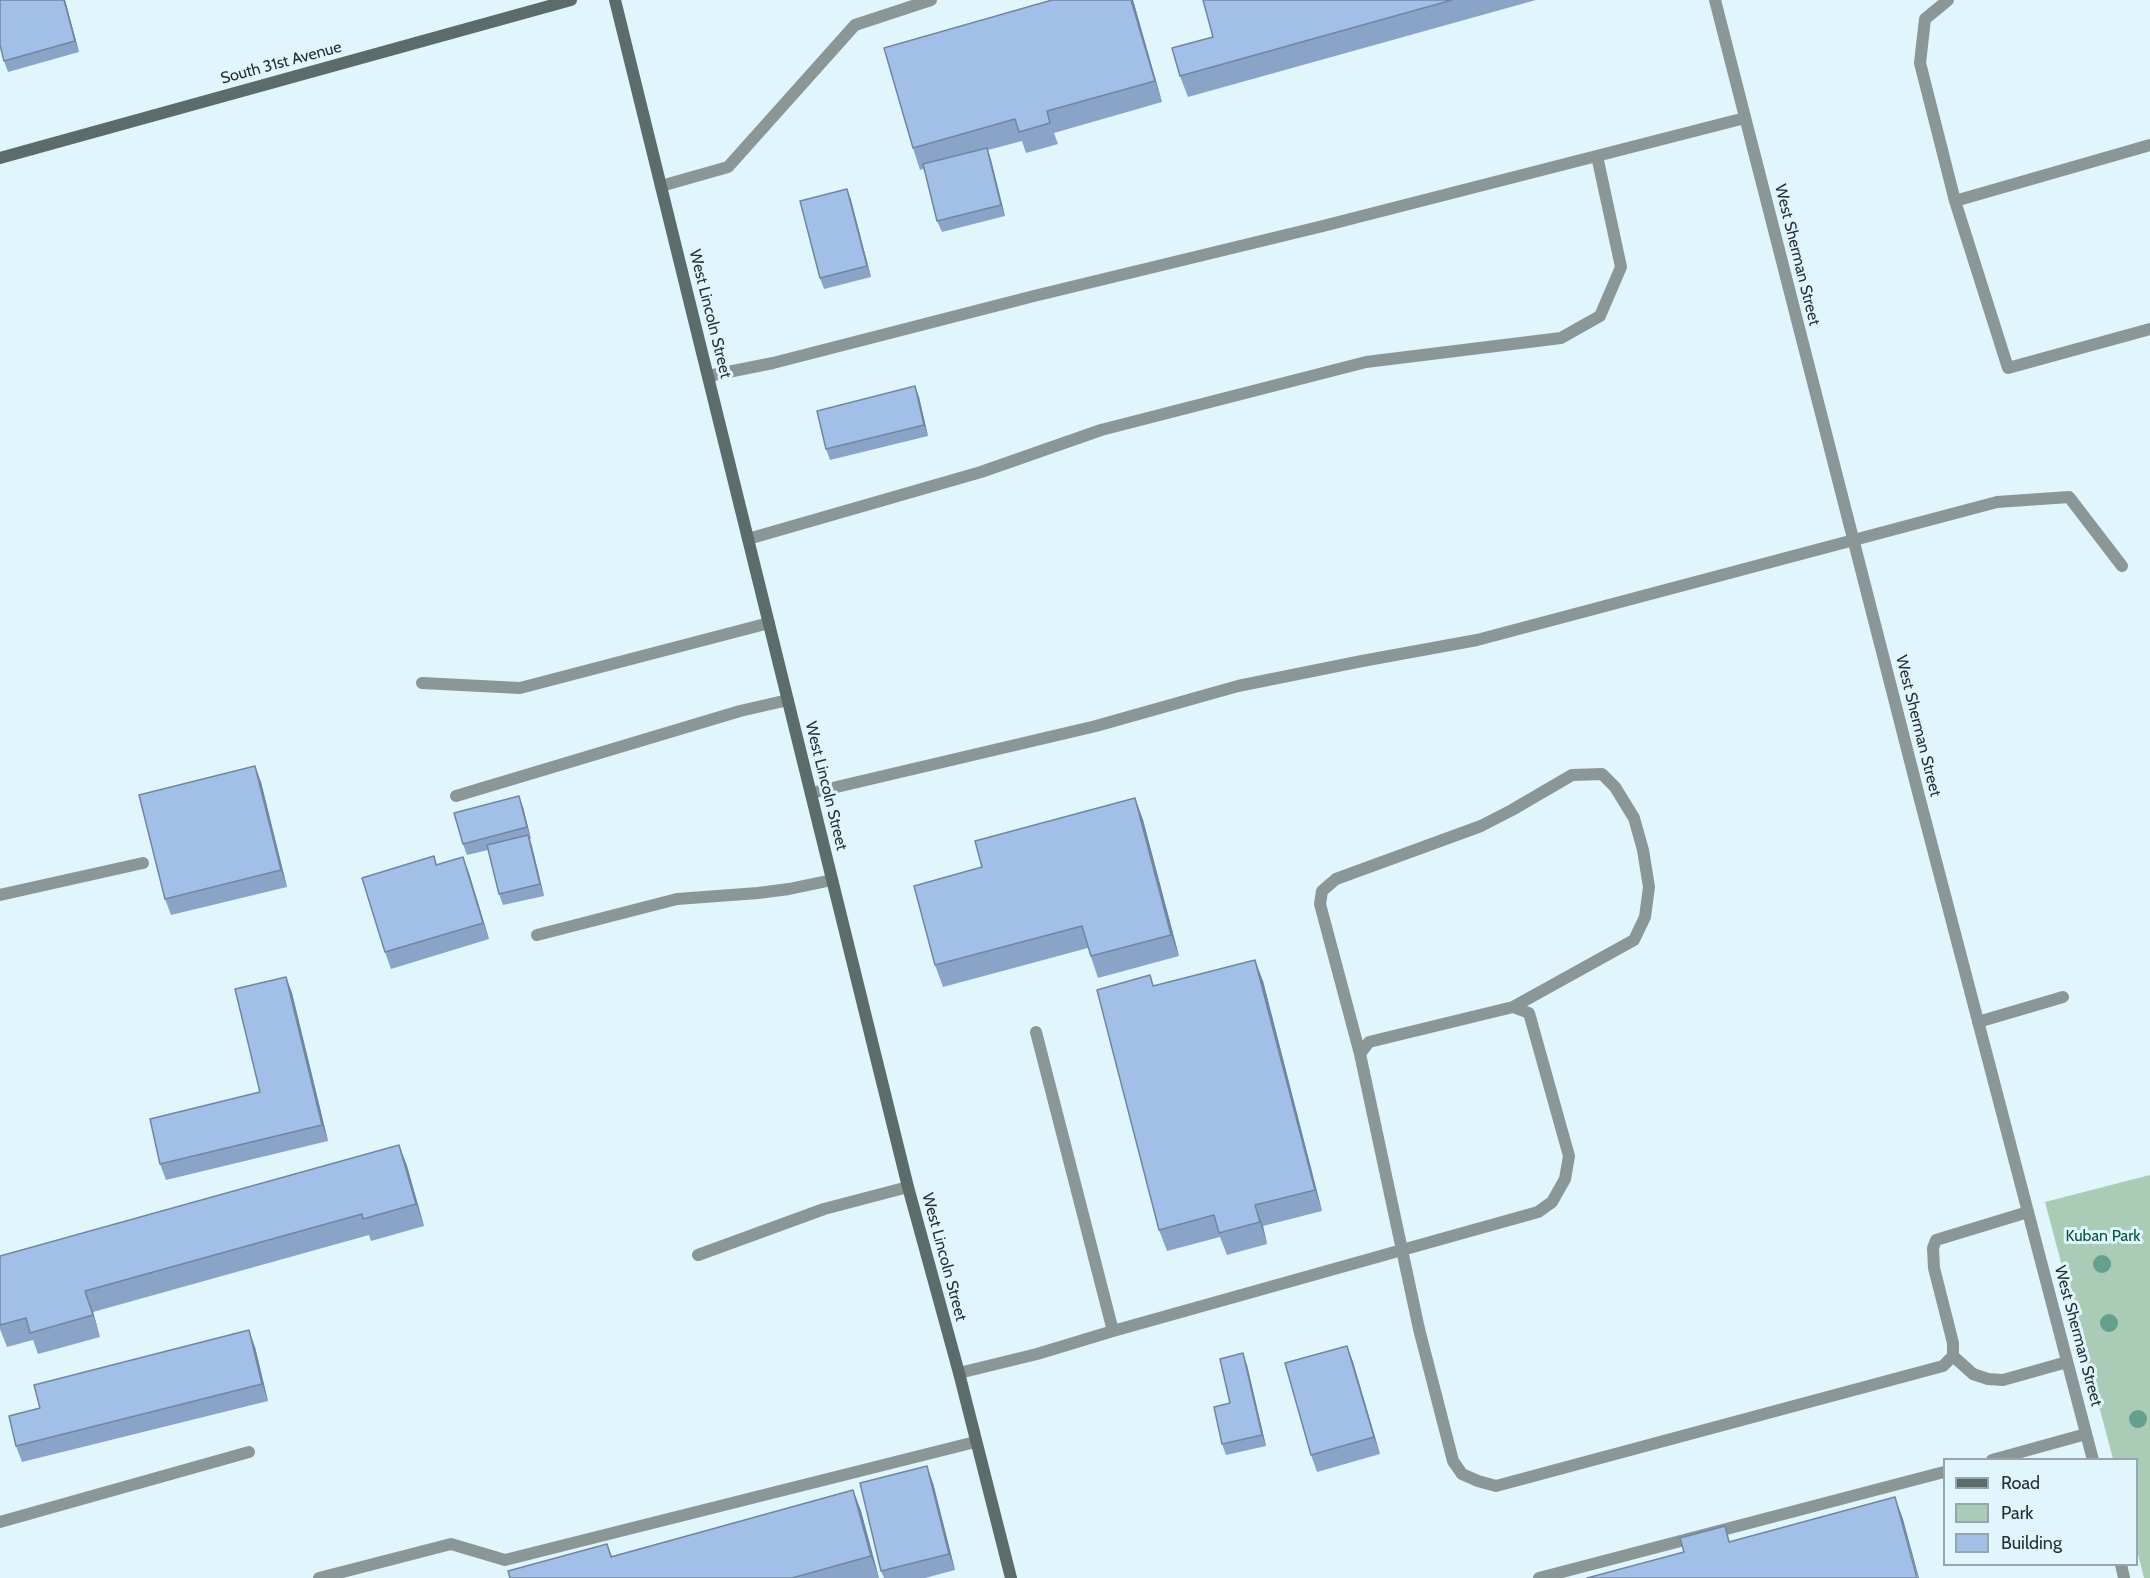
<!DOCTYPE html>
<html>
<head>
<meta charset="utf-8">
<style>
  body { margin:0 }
  #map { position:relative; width:2150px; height:1578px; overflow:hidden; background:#e1f5fd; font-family:Cabin,sans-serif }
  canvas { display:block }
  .legend { position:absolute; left:1943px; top:1458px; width:195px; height:108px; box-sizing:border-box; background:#e1f5fd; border:2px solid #96a6ac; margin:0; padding:8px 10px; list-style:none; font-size:18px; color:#263033 }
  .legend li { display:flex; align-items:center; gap:12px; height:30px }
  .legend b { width:30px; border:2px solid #96a6ac }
</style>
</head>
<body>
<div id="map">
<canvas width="2150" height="1578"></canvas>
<ul class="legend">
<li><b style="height:8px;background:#5b6c6a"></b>Road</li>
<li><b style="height:16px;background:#aacbb6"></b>Park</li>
<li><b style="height:16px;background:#a1bfe7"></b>Building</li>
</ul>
</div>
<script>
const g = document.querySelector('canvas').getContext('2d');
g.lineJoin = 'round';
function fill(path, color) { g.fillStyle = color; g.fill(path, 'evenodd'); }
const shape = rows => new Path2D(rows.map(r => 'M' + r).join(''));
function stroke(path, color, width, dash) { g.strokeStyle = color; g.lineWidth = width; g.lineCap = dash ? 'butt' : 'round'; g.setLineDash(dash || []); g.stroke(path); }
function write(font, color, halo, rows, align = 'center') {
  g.font = font + ' Cabin,sans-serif'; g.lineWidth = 6; g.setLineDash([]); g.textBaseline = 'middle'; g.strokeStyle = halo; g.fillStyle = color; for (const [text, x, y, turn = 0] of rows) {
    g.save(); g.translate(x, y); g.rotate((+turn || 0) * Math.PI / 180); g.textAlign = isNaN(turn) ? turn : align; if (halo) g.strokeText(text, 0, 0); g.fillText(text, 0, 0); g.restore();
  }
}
fill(shape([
  [2150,1175,2150,1578,2144,1578,2137,1550,2136,1460,2113,1459,2045,1202]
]), '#aacbb6');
stroke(shape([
  [1948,0,1925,19,1920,63,1955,201,2008,368,2150,329],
  [661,186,728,167,855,25,931,0],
  [1955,201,2150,145],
  [708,376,773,363,1034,296,1323,226,1745,118],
  [748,539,981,472,1101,430,1366,362,1561,338,1600,316,1621,267,1597,156],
  [422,683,520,688,769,623],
  [811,793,1096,726,1238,686,1362,661,1477,640,1997,502,2069,497,2122,566],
  [456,796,740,711,788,700],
  [0,895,143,863],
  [537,935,677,899,758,893,789,889,832,880],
  [1978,1022,2063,997],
  [1360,1054,1320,904,1322,891,1336,879,1481,826,1512,810,1572,775,1602,774,1615,787,1634,818,1643,850,1649,887,1645,917,1634,940,1513,1007],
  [698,1255,824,1209,908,1187],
  [1113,1331,1402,1250,1360,1054,1369,1042,1513,1007,1529,1013,1569,1156,1565,1179,1552,1202,1538,1212,1402,1250,1419,1329,1453,1461,1462,1474,1478,1481,1496,1486,1943,1366,1953,1356,1953,1343,1934,1268,1933,1248,1936,1240,2028,1212],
  [1953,1356,1973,1374,1988,1379,2003,1380,2067,1362],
  [959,1373,1037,1354,1113,1331,1036,1032],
  [1992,1460,2086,1434],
  [0,1522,249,1452],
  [319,1578,451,1544,505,1560,975,1442],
  [1539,1578,1944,1472]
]), '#8b9796', 12);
stroke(shape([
  [1715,0,1919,796,2093,1460],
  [2121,1564,2124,1578]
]), '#8b9796', 12);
stroke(shape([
  [615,0,908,1187,959,1373,1011,1578],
  [0,158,571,0]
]), '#5b6c6a', 12);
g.fillStyle = '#659f8e';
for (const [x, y] of [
  [2102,1264],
  [2109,1323],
  [2138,1419]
]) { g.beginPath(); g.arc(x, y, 9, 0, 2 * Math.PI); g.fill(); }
fill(shape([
  [0,0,65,0,79,52,8,72,4,61],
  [1133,0,1162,102,1054,133,1058,144,1026,153,1022,141,988,150,991,160,1005,216,942,232,937,221,925,168,920,170,913,148],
  [1203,0,1536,0,1188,97,1180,76,1213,37],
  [847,189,851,200,871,277,824,289,820,278],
  [915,386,919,397,928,436,830,460,826,449],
  [261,782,287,887,171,915,165,899],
  [1135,798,1143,820,1179,956,1098,978,1088,948,943,987,935,965,982,867],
  [523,807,531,839,530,839,544,896,503,905,499,894,488,850,467,855,463,844],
  [434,856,437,865,469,873,489,939,391,969,385,952],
  [286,977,292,993,328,1141,166,1180,160,1164,260,1092],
  [1263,981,1322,1211,1263,1226,1267,1244,1227,1255,1220,1237,1167,1251,1159,1230,1154,986],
  [399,1145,407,1166,424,1226,371,1241,369,1235,93,1312,100,1337,38,1354,33,1340,7,1347,0,1329,0,1256],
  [1347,1346,1353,1362,1380,1454,1317,1472,1311,1455],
  [255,1347,268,1401,22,1462,16,1446],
  [1247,1365,1266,1446,1226,1455,1222,1444,1230,1403],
  [933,1483,955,1570,925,1578,884,1578,881,1571],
  [853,1490,861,1511,879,1578,510,1578,607,1544,612,1556]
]), '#8aa4c7');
fill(shape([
  [64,0,65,0,79,52,75,41],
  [1131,0,1133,0,1162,102,1155,81],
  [987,148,991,160,1005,216,1001,205],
  [847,189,851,200,871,277,867,266],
  [915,386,919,397,928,436,924,425],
  [255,766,261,782,287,887,281,870],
  [519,796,523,807,531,839,527,827],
  [1135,798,1143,820,1179,956,1171,935],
  [528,835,532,846,544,896,540,884],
  [463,857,469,873,489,939,483,923],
  [1255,960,1263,981,1322,1211,1315,1190],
  [286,977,292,993,328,1141,322,1125],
  [399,1145,407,1166,424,1226,416,1204],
  [1255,1205,1263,1226,1267,1244,1260,1222],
  [85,1291,93,1312,100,1337,93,1315],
  [249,1330,255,1347,268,1401,262,1384],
  [1347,1346,1353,1362,1380,1454,1374,1437],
  [1243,1353,1247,1365,1266,1446,1262,1435],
  [927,1466,933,1483,955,1570,949,1554],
  [853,1490,861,1511,879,1578,871,1556],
  [1895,1497,1903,1519,1919,1578,1918,1578]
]), '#7186a2');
const building = shape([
  [0,0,64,0,75,41,4,61,0,45,0,0],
  [1052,0,1131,0,1155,81,1047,111,1050,123,1019,132,1015,119,913,148,884,48,1052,0],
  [1203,0,1452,0,1180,76,1172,48,1213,37,1203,0],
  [987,148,1001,205,937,221,923,164,987,148],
  [847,189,867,266,820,278,800,201,847,189],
  [915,386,924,425,826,449,817,411,915,386],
  [255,766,281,870,165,899,139,795,255,766],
  [519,796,527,827,463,844,454,813,519,796],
  [1135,798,1171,935,1091,956,1082,926,935,965,914,886,982,867,975,841,1135,798],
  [528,835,540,884,499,894,487,845,528,835],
  [434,856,436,865,463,857,483,923,385,952,362,878,434,856],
  [1255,960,1315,1190,1255,1205,1260,1222,1219,1233,1214,1215,1159,1230,1097,990,1150,975,1153,986,1255,960],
  [286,977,322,1125,160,1164,150,1119,260,1092,235,989,286,977],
  [399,1145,416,1204,363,1219,362,1214,85,1291,93,1315,30,1333,26,1318,0,1325,0,1256,399,1145],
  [249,1330,262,1384,16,1446,9,1416,40,1408,34,1385,249,1330],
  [1347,1346,1374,1437,1311,1455,1285,1363,1347,1346],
  [1243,1353,1262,1435,1222,1444,1214,1407,1230,1403,1220,1359,1243,1353],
  [927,1466,949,1554,881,1571,860,1483,927,1466],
  [853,1490,871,1556,792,1578,510,1578,508,1571,607,1544,611,1557,853,1490],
  [1895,1497,1917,1578,1587,1578,1684,1552,1680,1538,1725,1526,1729,1542,1895,1497]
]);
fill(building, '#a1bfe7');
stroke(building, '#7186a2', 1.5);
write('16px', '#263033', '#e1f5fd', [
  ["South 31st Avenue",281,63,-15],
  ["West Sherman Street",1797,255,76],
  ["West Lincoln Street",710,314,76],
  ["West Sherman Street",1918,726,76],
  ["West Lincoln Street",826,786,76],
  ["West Lincoln Street",944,1257,75],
  ["West Sherman Street",2078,1336,75]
]);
write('16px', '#005834', '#e1f5fd', [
  ["Kuban Park",2103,1236]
]);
</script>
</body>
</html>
